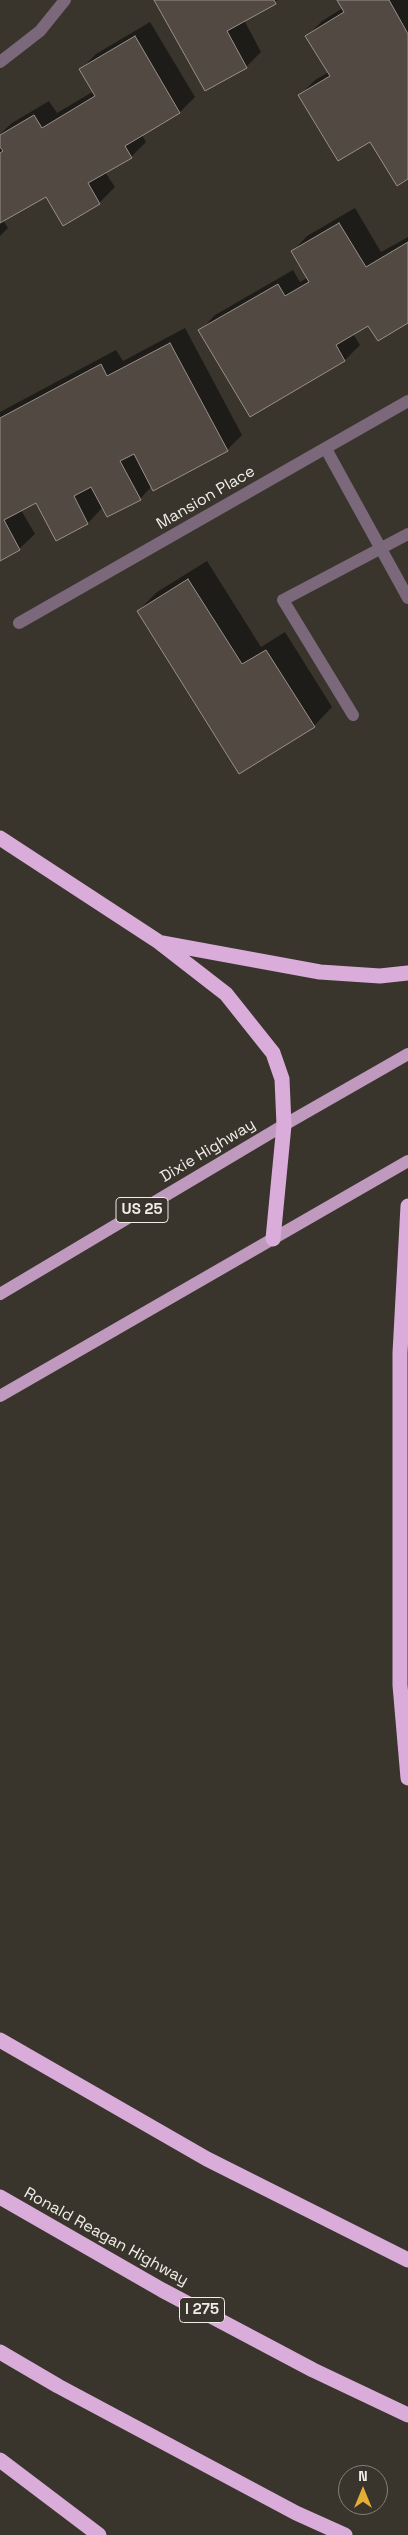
<!DOCTYPE html>
<html>
<head>
<meta charset="utf-8">
<style>
  body { margin:0 }
  #map { position:relative; width:408px; height:2535px; overflow:hidden; background:#39352d; font-family:"Space Grotesk",sans-serif }
  canvas { display:block }
  .north { position:absolute; left:338px; top:2465px; width:50px; height:50px; box-sizing:border-box; background:#39352d; border:1px solid #827f77; border-radius:50%; rotate:0deg; font-size:14px; font-weight:700; line-height:20px; text-align:center; color:#efede7 }
  .north::after { content:''; display:block; margin:auto; width:18px; height:22px; background:#e4ae35; clip-path:polygon(50% 0,100% 100%,50% 72%,0 100%) }
</style>
</head>
<body>
<div id="map">
<canvas width="408" height="2535"></canvas>
<div class="north">N</div>
</div>
<script>
const g = document.querySelector('canvas').getContext('2d');
g.lineJoin = 'round';
function fill(path, color) { g.fillStyle = color; g.fill(path, 'evenodd'); }
const shape = rows => new Path2D(rows.map(r => 'M' + r).join(''));
function stroke(path, color, width, dash) { g.strokeStyle = color; g.lineWidth = width; g.lineCap = dash ? 'butt' : 'round'; g.setLineDash(dash || []); g.stroke(path); }
function write(font, color, halo, rows, align = 'center') {
  g.font = font + ' "Space Grotesk",sans-serif'; g.lineWidth = 4; g.setLineDash([]); g.textBaseline = 'middle'; g.strokeStyle = halo; g.fillStyle = color; for (const [text, x, y, turn = 0] of rows) {
    g.save(); g.translate(x, y); g.rotate((+turn || 0) * Math.PI / 180); g.textAlign = isNaN(turn) ? turn : align; if (halo) g.strokeText(text, 0, 0); g.fillText(text, 0, 0); g.restore();
  }
}
fill(shape([
  [155,0,278,0,244,20,261,52,246,67],
  [338,0,408,0,408,177,371,140,300,95,315,80,329,72,307,36,322,21,343,8],
  [150,22,195,97,180,112,142,135,146,142,131,157,105,172,115,187,99,203,63,224,46,195,3,220,8,228,0,236,0,134,12,123,49,101,57,113,94,91,81,69,96,54],
  [355,208,381,252,408,237,408,322,369,324,353,334,360,345,345,360,250,415,200,331,215,315,293,270,300,282,307,278,292,252,307,236],
  [185,328,242,435,227,450,152,486,140,499,103,507,88,523,56,539,36,501,21,510,35,534,19,549,0,560,0,412,116,350,123,361],
  [207,561,261,647,285,632,332,707,314,726,138,611,157,592]
]), '#0007');
const building = shape([
  [154,0,274,0,276,4,227,31,247,68,205,91,154,0],
  [337,0,389,0,408,34,408,179,397,186,370,142,338,161,298,95,330,76,305,36,344,12,337,0],
  [135,36,180,113,125,146,132,158,88,183,100,204,63,226,46,197,0,223,0,153,3,151,0,147,0,135,34,115,42,128,95,96,79,69,135,36],
  [339,223,366,267,408,242,408,323,378,341,368,326,336,345,345,361,250,417,198,330,278,284,285,296,309,282,291,251,339,223],
  [170,343,228,451,153,491,134,454,120,461,141,500,107,517,91,487,74,496,88,524,56,541,36,503,4,520,20,550,0,561,0,418,101,364,107,376,170,343],
  [188,579,242,664,266,650,315,727,239,774,137,611,188,579]
]);
fill(building, '#524943');
stroke(building, '#9a8f8a', 1);
stroke(shape([
  [0,62,40,31,65,0],
  [326,449,408,598],
  [19,623,408,401],
  [353,715,283,600,408,534]
]), '#7b687a', 12);
stroke(shape([
  [0,1294,284,1125,408,1054],
  [0,1396,408,1161]
]), '#bf99be', 12);
stroke(shape([
  [0,838,159,942,226,994,273,1053,282,1079,284,1125,273,1239],
  [162,943,320,972,380,976,408,973],
  [408,1206,400,1353,400,1685,408,1778],
  [0,2040,207,2159,408,2260],
  [0,2197,162,2290,313,2370,408,2415],
  [0,2352,58,2386,296,2513,345,2535],
  [0,2460,99,2535]
]), '#daacd9', 15);
for (const [x, y, w] of [
  [142,1210,52],
  [202,2310,45]
]) { const box = new Path2D(); box.roundRect(x - w / 2, y - 12.5, w, 25, 4); g.fillStyle = '#39352d'; g.fill(box); stroke(box, '#efede7', 1); }
write('bold 15px', '#efede7', null, [
  ["US 25",142,1210],
  ["I 275",202,2310]
]);
write('16px', '#efede7', '#39352d', [
  ["Mansion Place",206,498,-30],
  ["Dixie Highway",208,1151,-31],
  ["Ronald Reagan Highway",106,2237,29]
]);
</script>
</body>
</html>
